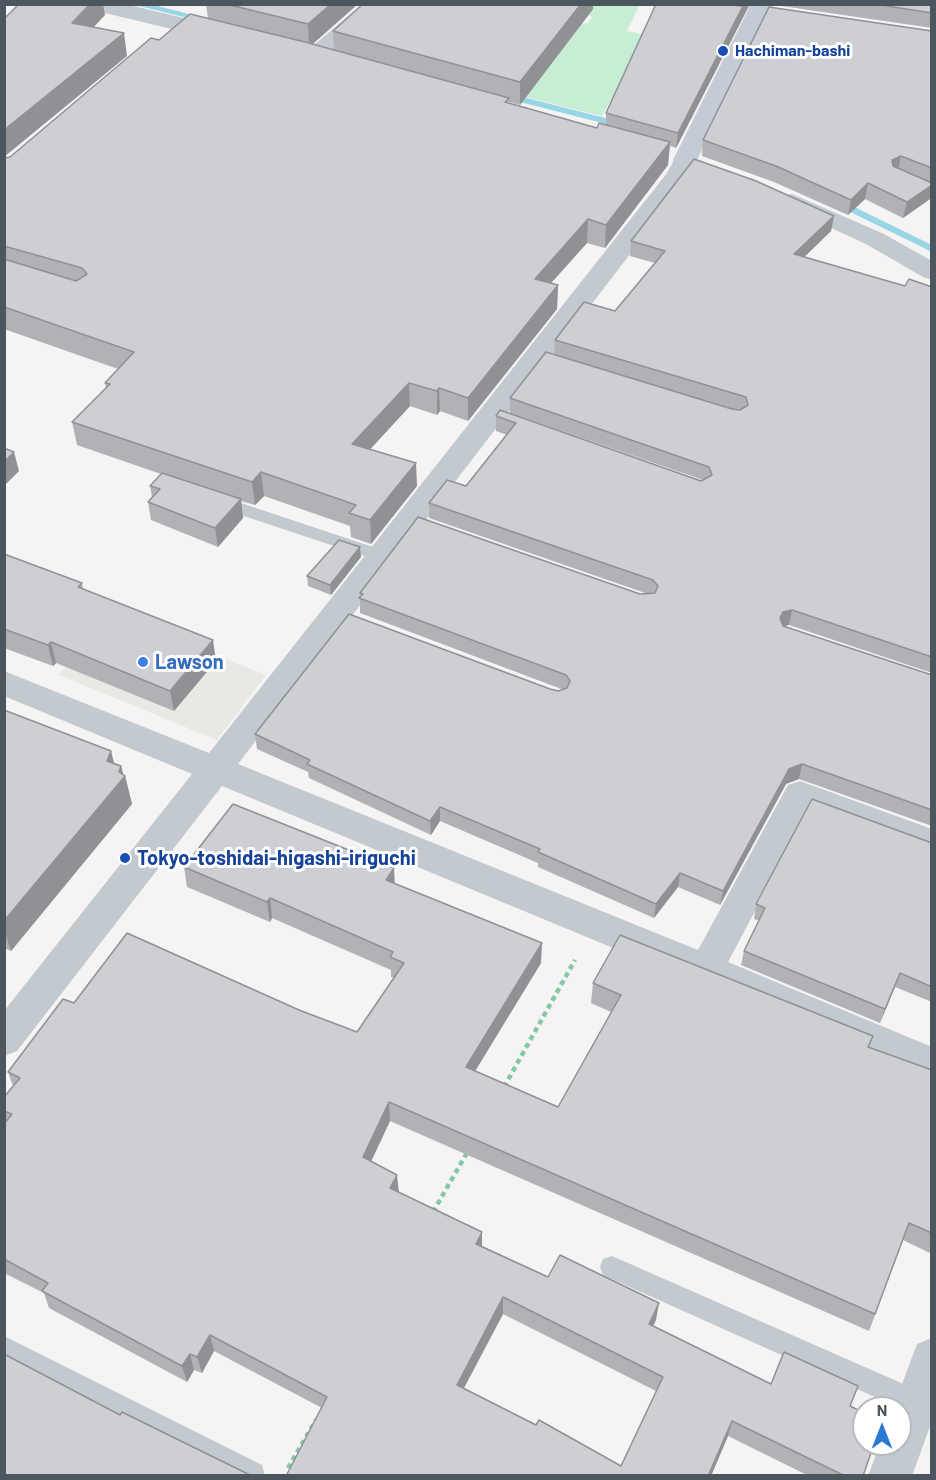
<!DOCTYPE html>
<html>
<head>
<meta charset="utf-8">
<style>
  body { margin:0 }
  #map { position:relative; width:936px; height:1480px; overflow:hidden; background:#f5f3f3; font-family:Barlow,sans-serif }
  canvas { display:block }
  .frame { position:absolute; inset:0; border:6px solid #4c565f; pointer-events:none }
  .north { position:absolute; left:852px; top:1396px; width:60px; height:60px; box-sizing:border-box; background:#fff; border:2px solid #b7bbbf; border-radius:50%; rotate:0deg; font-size:16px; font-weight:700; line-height:24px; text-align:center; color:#4c565f }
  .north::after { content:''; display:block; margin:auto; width:21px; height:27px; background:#2c78d5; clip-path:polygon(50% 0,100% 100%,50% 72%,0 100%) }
</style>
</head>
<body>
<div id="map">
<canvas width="936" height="1480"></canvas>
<div class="frame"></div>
<div class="north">N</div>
</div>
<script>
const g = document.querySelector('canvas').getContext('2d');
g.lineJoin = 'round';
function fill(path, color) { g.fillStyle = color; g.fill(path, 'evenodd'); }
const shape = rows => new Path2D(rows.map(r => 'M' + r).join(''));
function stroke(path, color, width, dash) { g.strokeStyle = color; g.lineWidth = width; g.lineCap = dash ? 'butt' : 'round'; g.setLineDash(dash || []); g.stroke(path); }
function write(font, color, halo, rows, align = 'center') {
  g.font = font + ' Barlow,sans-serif'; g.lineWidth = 6; g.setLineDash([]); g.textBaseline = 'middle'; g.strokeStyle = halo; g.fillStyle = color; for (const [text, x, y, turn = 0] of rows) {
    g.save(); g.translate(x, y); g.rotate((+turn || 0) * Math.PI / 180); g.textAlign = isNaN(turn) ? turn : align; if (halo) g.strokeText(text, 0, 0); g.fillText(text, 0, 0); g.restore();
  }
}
fill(shape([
  [111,613,266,675,217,740,59,675]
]), '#eae8e2');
fill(shape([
  [482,4,582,24,588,23,592,17,572,5,639,6,627,31,711,48,629,67,602,116,332,49]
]), '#c7edd5');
fill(shape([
  [131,4,150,4,208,19,204,22,131,4],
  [507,93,625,123,627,125,622,128,504,98,504,94,507,93],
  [838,199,932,245,932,252,834,204,833,202,838,199]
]), '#98d6e5');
stroke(shape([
  [504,1087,575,960],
  [433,1212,468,1151],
  [288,1468,316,1420]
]), '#82c8a4', 4.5, [5, 4]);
fill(shape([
  [217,495,388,552,391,556,382,562,211,505,208,501,211,497,217,495],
  [612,1256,924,1393,928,1402,924,1411,915,1415,906,1411,603,1275,600,1267,603,1259,612,1256],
  [4,1336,262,1465,265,1476,228,1476,4,1361,4,1336]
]), '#c2cad0');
fill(shape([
  [86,4,125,4,230,29,233,34,230,39,222,41,88,9,86,4],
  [362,4,386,4,322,62,306,62,303,57,306,52,362,4],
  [685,153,693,155,697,160,687,180,238,764,698,950,788,785,800,781,932,829,932,857,808,811,728,962,932,1047,932,1080,222,786,17,1051,4,1056,4,1011,192,774,4,696,4,671,209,753,667,173,677,155,685,153],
  [792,194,884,234,932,261,932,280,923,277,866,244,783,206,780,201,783,196,792,194],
  [932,1338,932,1421,912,1476,868,1476,880,1444,900,1444,900,1408,893,1408,917,1344,932,1338]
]), '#c2cad0');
fill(shape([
  [751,4,773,4,697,160,693,165,685,167,677,165,673,160,751,4]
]), '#c3cbd4');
fill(shape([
  [206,4,358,4,313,44,334,50,333,31,363,4,593,4,593,9,520,105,509,102,508,103,597,128,606,125,606,113,741,6,742,4,750,4,676,148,670,146,668,165,605,248,587,243,551,283,558,285,557,309,468,421,440,411,437,415,410,406,370,449,417,486,371,544,351,537,350,526,264,496,255,505,241,501,243,518,218,547,151,520,148,502,152,497,150,486,161,474,77,445,72,422,106,388,105,383,118,369,4,329,4,158,10,157,159,40,208,18],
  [775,4,932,4,932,28,775,5],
  [932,31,932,190,930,199,903,218,865,199,848,215,774,182,702,156,703,140],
  [834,216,831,231,804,257,905,286,932,287,932,673,789,625,783,626,932,675,932,826,799,779,786,784,720,905,678,887,654,918,538,867,538,863,440,821,431,835,309,778,308,772,257,749,255,734,550,689,558,691,564,690,360,613,360,593,648,594,429,518,429,503,466,486,507,435,496,431,496,416,701,481,703,480,510,413,510,398,554,354,555,340,615,311,655,263,630,256,631,241],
  [612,372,736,410,732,409],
  [4,554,82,583,83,589,216,661,174,711,56,663,53,666,4,648],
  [361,557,331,595,308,586,307,576],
  [4,710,111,751,114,763,121,766,123,775,125,776,132,804,11,951,4,948],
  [932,843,932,1002,895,987,880,1023,741,965,744,951,759,921,754,919,756,904],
  [184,867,395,884,541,963,475,1071,558,1107,611,1012,591,1003,593,983,873,1036,869,1047,932,1070,932,1254,903,1240,869,1331,390,1121,371,1162,398,1192,482,1246,548,1277,656,1320,653,1326,771,1384,850,1406,863,1476,809,1476,728,1436,711,1476,286,1476,322,1408,214,1351,202,1373,194,1370,187,1382,49,1308,44,1293,4,1273,4,1097,13,1086,8,1072,74,1003,299,1010,357,1032,394,978,391,977,391,970,272,918,270,922,187,887],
  [503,1314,656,1391,621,1466,536,1425,464,1388]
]), '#b0b2b6');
fill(shape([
  [90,4,103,4,105,15,76,46,72,23],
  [331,4,358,4,309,47,308,24],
  [581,4,593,4,593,9,520,105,520,82],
  [744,4,750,4,676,148,678,133],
  [124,33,127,56,4,157,4,130],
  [670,142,668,165,605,248,606,225],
  [901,156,898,171,889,175,892,160],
  [868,183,865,199,848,215,851,200],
  [932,185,930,199,903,218,907,202],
  [834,216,831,231,792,269,794,254],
  [588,219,587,243,534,302,535,279],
  [558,285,557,309,468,421,468,398],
  [409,383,410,406,353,468,352,444],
  [439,388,440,411,437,415,437,391],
  [14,452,19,471,4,486,4,462],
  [416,463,417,486,371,544,370,520],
  [261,472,264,496,255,505,252,482],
  [241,499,243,518,218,547,215,528],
  [360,547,361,557,331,595,330,585],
  [792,610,789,625,780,627,780,618,783,612],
  [213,640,216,661,174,711,170,691],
  [51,642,56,663,53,666,48,645],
  [111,751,118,780,121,766,124,777,125,776,132,804,11,951,4,930,4,921,107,761],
  [802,764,799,779,786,784,720,905,723,891,789,769],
  [440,807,440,821,431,835,430,821],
  [394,868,395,888,386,880],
  [680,873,678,887,654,918,656,904],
  [270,898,272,918,270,922,267,902],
  [542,943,541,963,466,1086,466,1067],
  [900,973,895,987,880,1023,885,1009],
  [389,1102,390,1121,364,1176,363,1157],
  [397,1175,399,1193,390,1188],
  [482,1232,482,1250,476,1244],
  [503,1297,503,1314,457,1401,457,1385],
  [659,1303,656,1320,646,1341,649,1324],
  [210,1335,214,1351,202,1373,197,1357],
  [190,1354,194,1370,187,1382,182,1366],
  [732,1421,728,1436,711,1476,708,1476]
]), '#909194');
const building = shape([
  [19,4,90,4,72,23,124,33,4,130,4,19,19,4],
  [226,4,331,4,308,24,226,4],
  [363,4,581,4,520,82,333,31,363,4],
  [656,4,722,4,741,6,742,4,744,4,678,133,606,113,656,4],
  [874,4,932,4,932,13,874,4],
  [769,7,932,31,932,168,901,156,892,160,893,166,932,183,932,185,907,202,868,183,851,200,776,166,703,140,769,7],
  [190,14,305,42,509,98,505,102,597,128,599,123,670,142,606,225,588,219,535,279,558,285,468,398,439,388,437,391,409,383,352,444,416,463,370,520,349,513,356,505,261,472,252,482,72,422,110,384,105,383,134,352,4,307,4,259,76,281,87,274,82,268,4,246,4,158,10,157,151,38,159,40,190,14],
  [694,159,756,181,834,216,794,254,905,286,909,279,932,287,932,657,792,610,783,612,780,618,783,626,932,675,932,810,802,764,789,769,723,891,680,873,656,904,538,852,540,849,440,807,430,821,307,764,310,760,255,734,349,614,550,689,558,691,567,688,570,681,566,675,359,598,363,594,360,593,418,517,640,594,655,593,658,586,653,580,429,503,447,480,466,486,516,423,496,416,500,410,701,481,712,475,709,467,510,398,546,352,732,409,740,410,748,405,746,397,555,340,584,302,615,311,665,251,631,241,694,159],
  [4,448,14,452,4,462,4,448],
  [162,473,241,499,215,528,148,502,160,489,150,486,162,473],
  [339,540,360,547,330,585,307,576,339,540],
  [4,554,82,583,78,587,213,640,170,691,51,642,48,645,4,629,4,554],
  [4,710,111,751,107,761,121,766,119,772,125,776,4,921,4,710],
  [812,799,932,843,932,987,900,973,885,1009,744,951,765,908,756,904,812,799],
  [233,804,394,868,386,880,542,943,466,1067,558,1107,621,995,593,983,620,935,873,1036,868,1047,932,1070,932,1233,909,1223,875,1314,389,1102,363,1157,397,1175,390,1188,482,1232,476,1244,548,1277,560,1255,659,1303,649,1324,771,1384,784,1352,858,1386,850,1406,864,1413,864,1444,874,1444,863,1476,845,1476,732,1421,708,1476,286,1476,327,1397,210,1335,197,1357,190,1354,182,1366,42,1291,48,1283,4,1259,4,1124,12,1114,4,1111,4,1097,20,1078,8,1072,63,999,74,1003,127,933,299,1010,357,1032,404,963,390,957,393,952,270,898,267,902,184,867,233,804],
  [503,1297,663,1377,621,1466,539,1420,536,1425,457,1385,503,1297],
  [4,1354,120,1415,122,1412,252,1476,4,1476,4,1354]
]);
fill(building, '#cdcfd4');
stroke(building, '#909194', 1.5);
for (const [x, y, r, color] of [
  [723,51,6,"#1a4fb4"],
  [143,662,6,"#3f7fe0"],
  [125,858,6,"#1a4fb4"]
]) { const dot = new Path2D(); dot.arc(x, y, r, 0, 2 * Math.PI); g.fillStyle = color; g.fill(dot); stroke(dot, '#fff', 2); }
write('bold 16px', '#164399', '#fff', [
  ["Hachiman-bashi",735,51]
], 'left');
write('bold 20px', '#366cbe', '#fff', [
  ["Lawson",155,662]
], 'left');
write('bold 20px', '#164399', '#fff', [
  ["Tokyo-toshidai-higashi-iriguchi",137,858]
], 'left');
</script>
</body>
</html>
